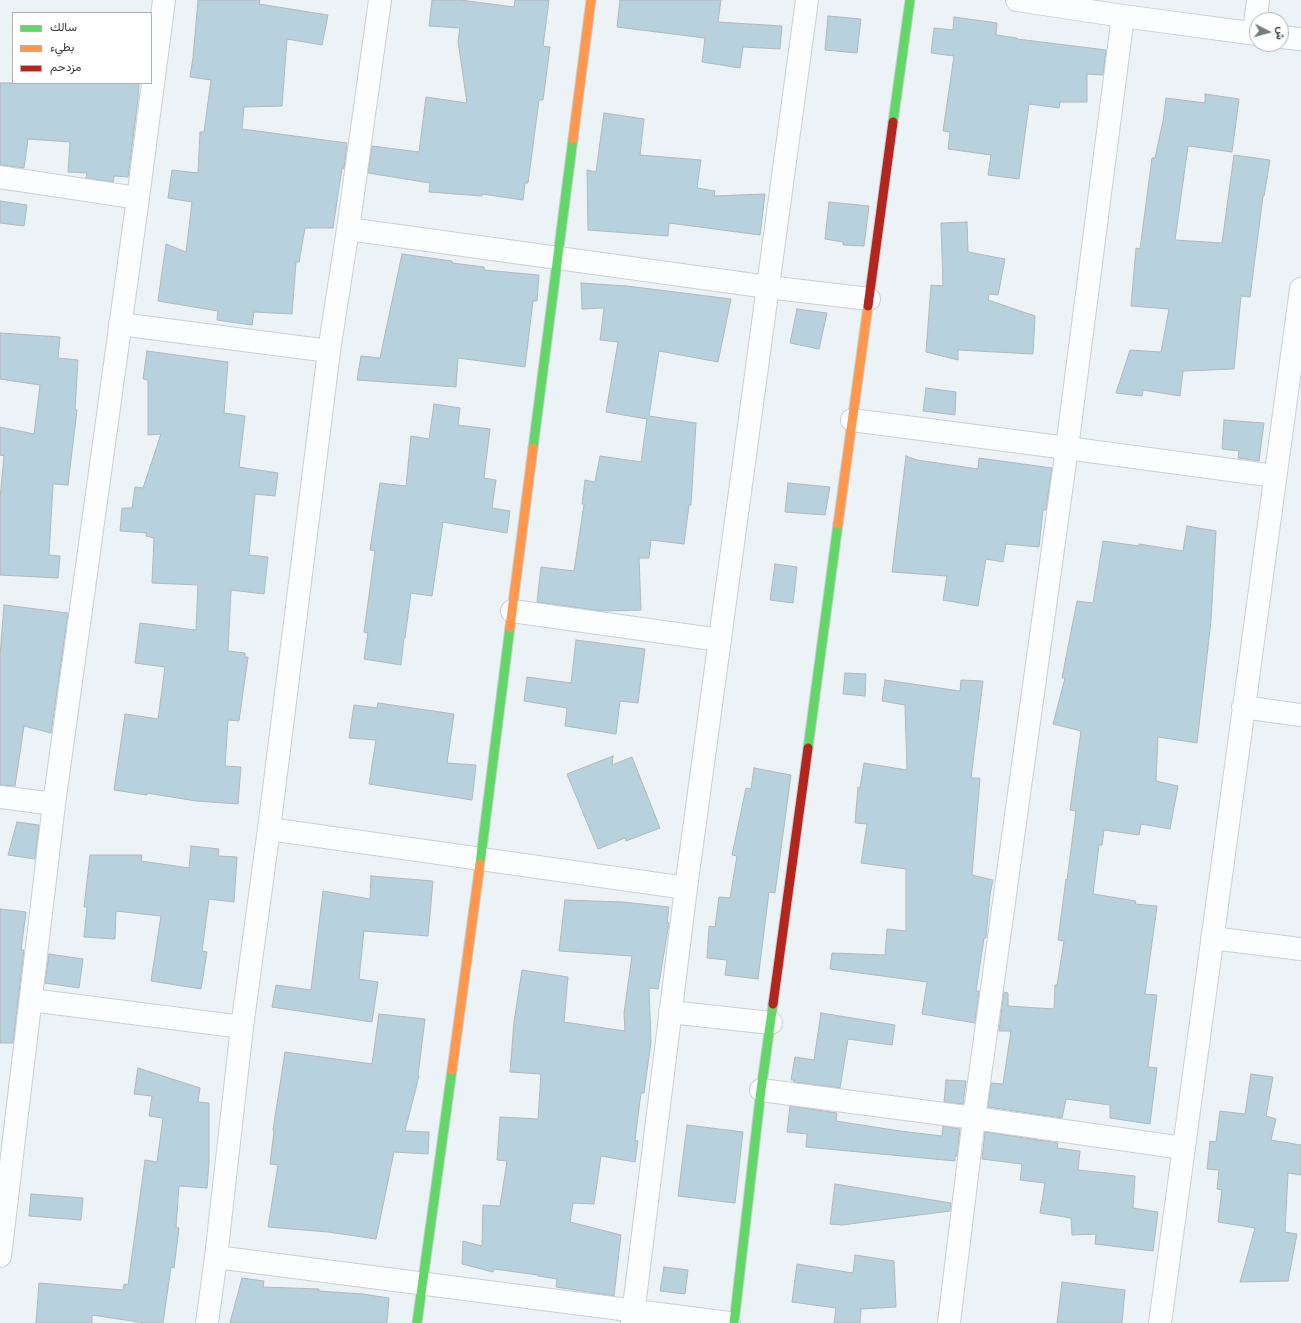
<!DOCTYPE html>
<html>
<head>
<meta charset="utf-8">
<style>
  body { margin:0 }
  #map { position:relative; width:1301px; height:1323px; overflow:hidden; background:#ebf3f7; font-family:"Source Serif 4",Vazirmatn,serif }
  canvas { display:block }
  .legend { position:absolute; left:12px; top:12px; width:140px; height:72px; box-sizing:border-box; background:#fff; border:1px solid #afb1b2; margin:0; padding:5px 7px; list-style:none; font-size:12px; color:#363c3f }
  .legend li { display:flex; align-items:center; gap:8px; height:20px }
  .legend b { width:20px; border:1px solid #afb1b2 }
  .north { position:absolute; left:1249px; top:12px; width:40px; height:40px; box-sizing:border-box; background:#fff; border:1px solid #afb1b2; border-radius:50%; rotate:96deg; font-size:11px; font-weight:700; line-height:16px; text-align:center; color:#363c3f }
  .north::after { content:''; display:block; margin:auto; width:14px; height:18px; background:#757c7f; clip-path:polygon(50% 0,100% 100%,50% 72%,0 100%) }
</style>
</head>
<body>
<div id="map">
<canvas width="1301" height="1323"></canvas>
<ul class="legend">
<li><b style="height:5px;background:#63d668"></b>سالك</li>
<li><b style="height:5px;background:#ff974d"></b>بطيء</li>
<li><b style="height:5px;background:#b3261e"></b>مزدحم</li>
</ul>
<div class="north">ش</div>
</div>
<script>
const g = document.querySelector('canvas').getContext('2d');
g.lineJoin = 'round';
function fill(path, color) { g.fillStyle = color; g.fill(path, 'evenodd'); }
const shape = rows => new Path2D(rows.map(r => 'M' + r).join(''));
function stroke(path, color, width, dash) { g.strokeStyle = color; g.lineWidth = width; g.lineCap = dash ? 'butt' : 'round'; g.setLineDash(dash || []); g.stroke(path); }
const building = shape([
  [198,0,260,0,259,4,328,15,322,45,287,39,282,106,244,107,242,129,347,143,344,169,342,168,333,228,305,228,299,262,296,262,292,314,254,312,252,325,217,320,218,311,158,301,166,244,186,252,192,202,168,198,172,170,198,173,200,132,204,132,211,80,190,77,193,58,198,0],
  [432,0,460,0,514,7,515,0,549,0,543,46,550,47,543,100,539,100,528,183,525,183,523,200,482,194,482,196,429,192,430,183,368,173,372,146,419,152,426,97,467,103,458,41,460,28,429,26,432,0],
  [620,0,721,0,718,22,782,26,780,49,743,47,740,68,702,62,705,38,617,27,620,0],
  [828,16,861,19,857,53,825,50,828,16],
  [954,17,997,23,996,35,1017,38,1017,39,1106,50,1103,75,1087,74,1087,102,1060,102,1059,108,1029,104,1019,179,988,175,991,155,948,149,950,132,943,131,954,56,931,53,934,28,953,30,954,17],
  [0,83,139,83,138,99,128,177,114,176,113,182,86,178,87,173,68,172,70,142,28,139,24,168,0,165,0,83],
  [1205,94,1239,99,1232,152,1188,146,1175,240,1222,243,1234,155,1270,160,1264,196,1263,196,1250,297,1241,296,1234,369,1183,371,1180,396,1143,390,1142,396,1116,393,1130,350,1161,352,1169,309,1131,306,1136,248,1140,249,1152,158,1155,158,1163,121,1166,98,1205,103,1205,94],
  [604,113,644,119,640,155,701,160,697,188,715,191,714,196,765,194,760,235,669,223,668,236,588,230,587,170,596,172,604,113],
  [0,201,27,205,24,226,0,223,0,201],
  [829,202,869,206,864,246,843,245,843,242,825,239,829,202],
  [967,222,968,252,1005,259,998,295,989,294,988,300,1035,316,1033,354,958,350,958,360,926,352,931,285,943,286,941,223,967,222],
  [402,254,452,261,452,263,484,267,484,270,539,275,537,301,533,301,525,367,458,358,456,387,357,380,361,356,380,358,402,254],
  [581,283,627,286,731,299,718,362,659,351,649,416,696,423,691,505,689,505,684,544,651,540,649,558,639,558,641,610,602,611,537,602,541,567,574,571,584,504,582,504,585,480,595,482,600,456,641,462,647,419,606,412,618,342,600,340,604,308,582,309,581,283],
  [797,309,827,313,819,349,790,343,797,309],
  [0,333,60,337,58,358,78,360,75,410,77,410,68,485,53,484,49,555,60,556,58,578,0,575,0,498,4,456,0,455,0,427,34,434,40,385,0,379,0,333],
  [147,351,228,362,224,413,245,416,239,467,278,473,275,496,255,494,249,555,268,557,264,594,231,590,228,651,245,653,245,657,248,657,239,721,228,720,225,766,241,767,238,804,196,801,147,793,147,795,114,790,125,714,158,719,165,667,135,663,140,623,196,630,198,585,152,583,154,538,146,536,147,533,120,531,122,508,132,508,135,487,143,488,161,434,148,435,148,380,143,379,147,351],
  [926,388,956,392,955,415,923,411,926,388],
  [434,404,460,408,458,425,490,429,484,478,496,480,492,508,510,511,507,533,443,522,432,596,411,593,405,638,404,638,401,665,364,659,368,633,364,632,375,551,370,550,380,483,406,486,411,436,429,439,434,404],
  [1224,420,1264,423,1259,461,1238,458,1239,451,1222,449,1224,420],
  [906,456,917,460,978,469,979,458,1052,468,1046,510,1043,510,1039,547,1006,544,1003,562,986,559,978,606,943,600,947,576,892,572,906,456],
  [788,483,830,487,825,515,785,512,788,483],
  [1187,526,1216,531,1211,621,1197,743,1158,737,1156,781,1178,786,1170,829,1141,824,1139,835,1104,830,1102,845,1099,845,1093,894,1136,901,1135,904,1157,906,1145,994,1157,995,1148,1067,1157,1068,1150,1124,1110,1118,1110,1105,1066,1099,1062,1118,988,1107,991,1083,1003,1084,1011,1031,999,1031,1004,992,1008,993,1008,1006,1054,1009,1055,985,1057,985,1064,941,1058,940,1066,879,1067,880,1076,811,1070,810,1081,731,1053,724,1065,678,1062,678,1077,601,1093,603,1103,541,1139,546,1139,544,1183,551,1187,526],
  [775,564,797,567,793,603,770,600,775,564],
  [4,605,68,613,51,733,24,726,15,786,0,785,0,656,4,605],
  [576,640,645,649,638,703,620,701,616,734,565,726,567,708,524,701,527,677,571,683,576,640],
  [845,673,866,674,865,696,843,694,845,673],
  [885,680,960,691,961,680,983,681,971,778,980,778,972,875,993,880,990,894,986,938,984,938,976,991,979,991,975,1023,922,1014,927,982,830,969,832,953,885,955,887,929,906,931,906,869,861,863,867,824,855,823,858,787,860,788,864,763,907,770,905,705,882,701,885,680],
  [378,703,454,714,447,763,476,765,472,800,369,784,376,740,349,738,354,705,377,708,378,703],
  [613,756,612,765,632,757,660,828,626,841,625,838,598,849,567,774,613,756],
  [754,768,791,775,775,893,769,892,758,979,725,975,727,960,707,958,709,926,715,927,719,897,730,898,737,856,732,855,746,788,751,789,754,768],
  [17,822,39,825,35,859,8,855,17,822],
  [191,846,219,849,218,856,237,857,234,902,209,899,202,951,207,952,201,989,151,981,161,916,116,911,115,939,84,937,87,907,84,907,90,855,142,855,141,861,189,868,191,846],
  [371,876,433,881,428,936,364,931,359,979,378,982,372,1022,272,1007,276,985,311,990,323,891,370,899,371,876],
  [565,900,623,902,669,907,667,923,669,923,658,989,649,988,651,1042,644,1093,641,1093,635,1140,638,1141,635,1162,601,1156,594,1204,573,1203,570,1222,621,1235,614,1296,556,1287,557,1279,538,1276,538,1275,494,1269,493,1272,462,1264,463,1241,482,1246,483,1205,500,1206,507,1161,497,1160,500,1117,538,1119,541,1074,510,1072,514,1022,522,970,568,977,564,1022,625,1031,624,1013,632,956,559,951,565,900],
  [0,909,26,912,21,950,24,950,13,1043,0,1043,0,909],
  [49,954,83,959,79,988,45,983,49,954],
  [821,1013,895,1025,892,1045,848,1039,840,1088,794,1082,794,1080,791,1080,795,1057,814,1060,821,1013],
  [379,1014,425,1019,418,1075,419,1076,405,1131,429,1132,428,1154,394,1152,376,1239,328,1232,268,1227,278,1165,270,1164,274,1131,273,1130,285,1052,372,1064,379,1014],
  [138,1068,200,1088,198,1102,209,1103,209,1163,207,1188,179,1186,176,1227,179,1228,174,1268,171,1267,163,1323,145,1323,92,1315,92,1323,36,1323,39,1283,123,1290,124,1284,128,1285,145,1160,157,1162,163,1118,149,1116,152,1096,134,1094,138,1068],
  [1251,1074,1273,1077,1266,1116,1276,1119,1271,1140,1301,1145,1301,1175,1288,1173,1285,1232,1297,1234,1288,1281,1240,1282,1255,1228,1218,1222,1222,1190,1217,1189,1219,1170,1207,1169,1210,1141,1216,1142,1220,1111,1245,1114,1251,1074],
  [946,1080,966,1081,963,1104,944,1102,946,1080],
  [790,1106,837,1113,836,1121,900,1131,942,1136,943,1126,960,1129,957,1156,955,1156,955,1161,806,1147,807,1134,787,1132,790,1106],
  [687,1125,743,1132,735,1203,678,1196,687,1125],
  [985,1132,1058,1143,1057,1148,1080,1151,1078,1170,1135,1176,1133,1208,1158,1212,1153,1251,1095,1244,1096,1234,1072,1235,1071,1218,1040,1213,1045,1183,1020,1180,1022,1164,982,1159,985,1132],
  [835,1184,951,1203,950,1211,842,1225,830,1224,835,1184],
  [31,1194,83,1198,81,1220,29,1216,31,1194],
  [855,1255,894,1261,896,1307,861,1309,860,1323,834,1323,836,1308,792,1302,797,1264,853,1273,855,1255],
  [664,1267,688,1270,685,1294,660,1291,664,1267],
  [242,1278,264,1281,263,1287,319,1289,319,1291,363,1294,389,1298,387,1323,230,1323,242,1278],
  [1062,1282,1125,1290,1122,1323,1057,1323,1062,1282]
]);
fill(building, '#b7d1dd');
stroke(building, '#b1b8bb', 1);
const street = shape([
  [1017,0,1123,16,1257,34],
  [1254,33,1258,0],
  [1281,37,1301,39],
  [0,177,138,198],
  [348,229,768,287,869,299],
  [120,324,329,351],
  [852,420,1067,448,1275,476],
  [512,611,720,640],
  [1243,707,1301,715],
  [0,797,54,804],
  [269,829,686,888],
  [1212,938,1301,949],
  [31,1000,242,1027],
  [670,1012,771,1023],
  [761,1090,974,1118,1183,1148],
  [0,1256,54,804,138,198,164,0],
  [216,1257,729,1323],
  [207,1323,216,1257,242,1027,269,829,329,351,348,229,380,0],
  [632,1323,686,888,807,0],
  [949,1323,974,1118,1067,448,1123,16],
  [1160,1323,1301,289]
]);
const fast = shape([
  [893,122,910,0],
  [533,448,573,139],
  [808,748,838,524],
  [480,864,510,627],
  [417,1323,452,1070],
  [734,1323,761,1090,773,1004]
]);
const slow = shape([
  [573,139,591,0],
  [838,524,868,306],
  [510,627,533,448],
  [452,1070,480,864]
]);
const jam = shape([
  [868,306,893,122],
  [773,1004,808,748]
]);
stroke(street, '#cacfd3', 24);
stroke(fast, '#cacfd3', 11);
stroke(slow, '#cacfd3', 11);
stroke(jam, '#cacfd3', 11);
stroke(street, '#fcfdfe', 22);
stroke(fast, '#63d668', 9);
stroke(slow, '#ff974d', 9);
stroke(jam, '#b3261e', 9);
</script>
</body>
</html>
